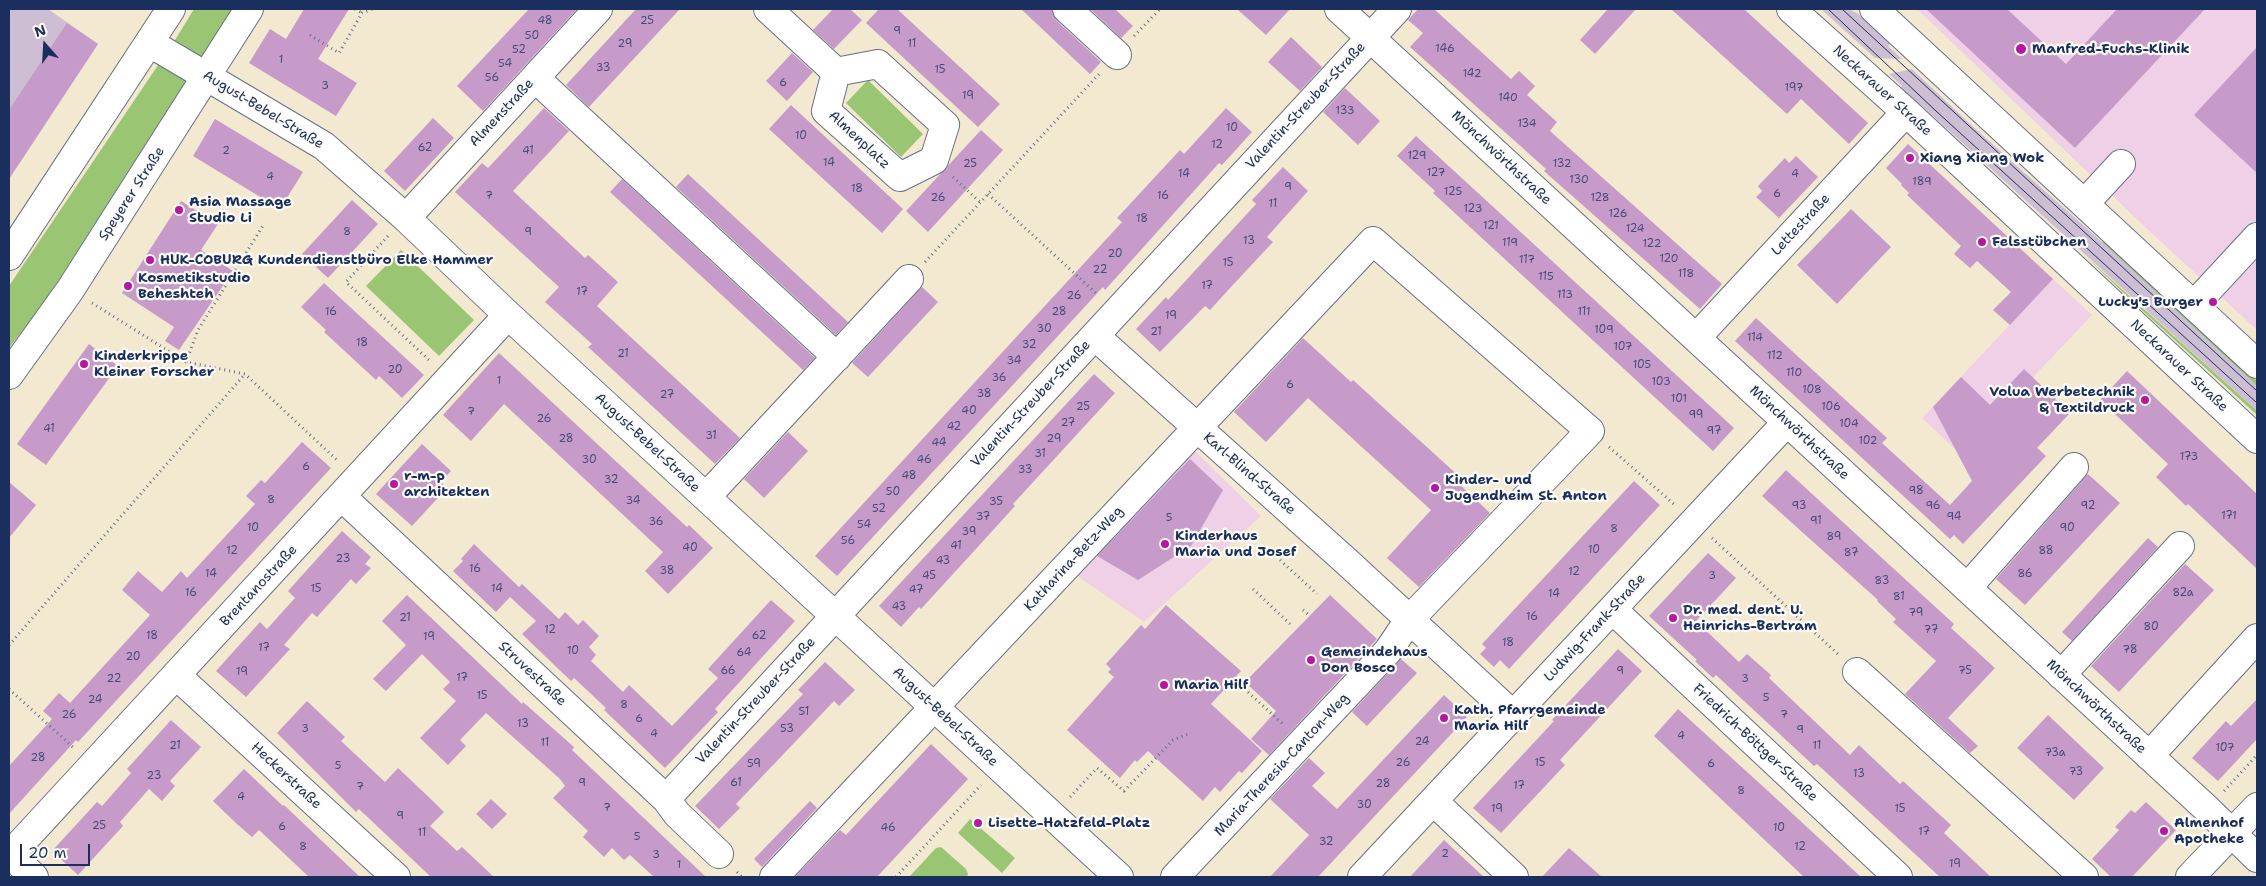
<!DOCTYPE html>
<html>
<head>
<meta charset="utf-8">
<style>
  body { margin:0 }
  #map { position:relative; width:2266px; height:886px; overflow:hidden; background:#f3e9d1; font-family:"Shantell Sans",sans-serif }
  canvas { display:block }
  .frame { position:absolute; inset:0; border:10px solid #1b2f5e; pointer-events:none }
  .north { position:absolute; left:20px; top:20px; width:50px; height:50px; -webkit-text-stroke:4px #fdfcf7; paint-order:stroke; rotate:341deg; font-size:14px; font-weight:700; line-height:20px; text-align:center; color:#1b2f5e }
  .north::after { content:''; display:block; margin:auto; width:18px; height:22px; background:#1b2f5e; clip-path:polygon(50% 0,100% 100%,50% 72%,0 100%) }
  .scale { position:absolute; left:20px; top:844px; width:70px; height:22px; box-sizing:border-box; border:2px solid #1b2f5e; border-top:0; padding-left:6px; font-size:15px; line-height:18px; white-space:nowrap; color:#1b2f5e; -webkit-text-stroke:4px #fdfcf7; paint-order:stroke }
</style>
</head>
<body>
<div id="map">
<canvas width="2266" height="886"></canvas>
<div class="frame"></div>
<div class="north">N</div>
<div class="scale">20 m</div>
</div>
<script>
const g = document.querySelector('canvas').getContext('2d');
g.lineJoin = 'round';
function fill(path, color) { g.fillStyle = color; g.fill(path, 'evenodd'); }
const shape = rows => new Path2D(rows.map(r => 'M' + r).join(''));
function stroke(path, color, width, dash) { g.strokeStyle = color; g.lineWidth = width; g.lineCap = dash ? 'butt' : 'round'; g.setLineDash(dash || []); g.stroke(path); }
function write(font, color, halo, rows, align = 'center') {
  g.font = font + ' "Shantell Sans",sans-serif'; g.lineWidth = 4.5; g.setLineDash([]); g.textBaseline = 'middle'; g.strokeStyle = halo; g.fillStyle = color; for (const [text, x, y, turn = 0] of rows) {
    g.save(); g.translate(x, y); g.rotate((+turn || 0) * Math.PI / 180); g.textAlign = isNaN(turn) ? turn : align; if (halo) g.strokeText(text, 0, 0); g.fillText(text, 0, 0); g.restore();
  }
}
fill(shape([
  [1917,9,2257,9,2257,330,2145,227],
  [2053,279,2092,315,2003,409,2014,426,2046,456,1996,509,1979,492,1957,451,1922,418],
  [1191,447,1261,516,1144,622,1073,573]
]), '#efd0e7');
fill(shape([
  [9,9,48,9,98,44,9,179],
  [1821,9,1848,9,1857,13,1893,41,1888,46,1902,59,1875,58],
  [1912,69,1970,124,2102,242,2257,386,2257,411,1921,105,1898,90,1902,86,1889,74]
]), '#cdbed3');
fill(shape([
  [194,9,236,9,206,58,181,89,46,300,9,348,9,286,175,40],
  [868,80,923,134,901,157,846,103],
  [2106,239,2257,381,2257,386,2102,242],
  [401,250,474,320,439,356,366,286],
  [2084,255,2257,411,2257,415,2133,302],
  [970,819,1015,858,1002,873,958,833],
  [941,847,966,869,968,874,967,877,909,877,936,848]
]), '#9ac673');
fill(shape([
  [304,9,349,9,318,59,357,83,336,116,249,63,270,29,286,39],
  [529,9,577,9,483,111,457,86],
  [636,9,680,9,589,107,566,85],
  [833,9,850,9,862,20,834,49,813,30],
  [879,9,897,9,1000,104,978,127,866,23],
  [1021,9,1052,9,1056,20,1101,62,1090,74],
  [1090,9,1115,9,1133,26,1121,38],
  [1237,9,1290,9,1266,35],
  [1418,9,1434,9,1511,79,1519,71,1535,86,1527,95,1557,122,1550,131,1722,284,1700,309,1544,171,1546,169,1410,47,1423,33,1408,20],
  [1608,9,1636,9,1595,54,1580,40],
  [1671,9,1744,9,1868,123,1849,144,1801,99,1787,114],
  [1926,9,2007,9,2066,64,2117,9,2205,9,2075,148],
  [67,23,98,44,9,179,9,110],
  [1291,37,1322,67,1300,91,1268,62],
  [2257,47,2257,173,2194,115],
  [792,53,813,72,787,101,766,81],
  [1345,88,1380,121,1358,145,1323,112],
  [791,105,903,209,882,233,769,129],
  [544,108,569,131,513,191,585,258,588,255,618,282,597,306,740,438,715,464,588,347,592,344,545,302,559,287,455,192,482,163,488,168],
  [1226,108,1252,132,1222,165,1219,163,1105,290,1103,287,837,576,815,556,1122,222,1117,218,1180,150,1184,154],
  [433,118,454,138,405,191,384,171],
  [215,119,303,172,280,209,193,156],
  [981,130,1003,150,928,232,906,211],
  [1416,136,1734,428,1713,451,1433,193,1435,191,1397,156],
  [1908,144,2053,279,2010,325,1993,310,2011,292,1977,261,1970,268,1954,254,1961,246,1907,195,1909,193,1901,185,1902,184,1886,168],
  [1796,156,1818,177,1779,218,1756,197,1762,191,1758,186,1785,158,1789,163],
  [1283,167,1308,191,1267,237,1273,242,1231,287,1210,310,1205,306,1160,352,1136,329,1166,297,1168,300,1256,204,1252,200],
  [688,174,848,322,836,335,676,187],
  [622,179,815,358,803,370,610,192],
  [352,200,378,224,328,278,302,254],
  [181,201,218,224,201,250,233,271,179,350,165,341,174,327,122,293],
  [1851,209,1891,247,1837,304,1797,265],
  [324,283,424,375,402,398,379,376,376,380,324,332,326,330,301,307],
  [922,287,938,302,868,377,852,363],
  [1756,318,1887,438,1882,443,1950,505,1972,481,1933,407,1961,377,1990,405,2024,369,2070,413,2037,448,2046,456,1963,544,1954,535,1950,539,1735,341],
  [1303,338,1351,382,1353,380,1461,478,1457,482,1490,513,1419,587,1387,558,1431,510,1308,398,1266,442,1234,412],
  [89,344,118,366,46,465,17,444],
  [499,353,687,527,689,525,713,548,668,594,645,571,663,552,504,404,471,441,443,415],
  [2127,371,2257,494,2257,569,2188,504,2186,506,2156,477,2168,464,2100,400],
  [1094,374,1115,393,1013,504,1015,506,975,550,921,609,919,607,901,627,879,606],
  [788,432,808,451,764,498,744,479],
  [302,442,331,468,78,742,76,740,9,814,9,766,52,719,43,711,59,693,70,703,150,615,122,590,138,571,162,592,181,571,187,578,255,504,246,496,261,480,265,483],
  [422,444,451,471,441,482,447,488,412,526,376,494],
  [1190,459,1223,490,1191,546,1138,580,1097,556],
  [1786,470,1954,624,1951,628,1995,668,1948,718,1978,746,1970,753,1905,694,1936,661,1893,622,1896,619,1877,601,1878,600,1762,496],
  [2088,474,2120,503,2025,605,1996,579],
  [1634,481,1660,505,1509,669,1500,660,1494,667,1480,654,1486,648,1482,644],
  [9,482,36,505,9,538],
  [342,531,371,557,365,564,371,568,356,584,351,579,317,617,312,613,284,645,290,649,246,697,216,671,260,622,267,629,295,598,288,591],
  [2148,538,2158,547,2072,641,2062,632],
  [474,544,519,587,522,584,559,619,565,612,578,625,583,620,599,636,589,647,596,655,591,661,623,692,629,685,672,726,718,678,708,669,771,600,795,621,715,709,718,712,665,768,604,710,606,708,574,678,571,681,522,634,536,621,510,597,496,612,453,571,463,561,461,559],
  [1708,553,1736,578,1696,621,1739,662,1747,654,1771,675,1769,678,1850,755,1859,745,1900,784,1903,781,1951,825,1944,833,1991,877,1940,877,1817,764,1814,766,1716,675,1713,678,1695,661,1697,660,1649,616],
  [2185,564,2214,590,2119,692,2091,666],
  [407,595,522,704,523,702,574,747,572,750,706,877,654,877,630,855,624,860,612,848,604,857,583,837,588,831,553,798,565,786,560,779,486,713,460,740,466,746,448,765,420,738,456,701,443,689,450,682,422,654,386,691,373,679,406,645,382,621],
  [1330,595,1377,639,1269,755,1251,739,1276,711,1245,682],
  [1166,605,1241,671,1211,704,1262,751,1242,773,1239,771,1220,792,1215,787,1203,801,1148,751,1137,762,1135,760,1120,778,1067,730,1114,677,1108,672,1111,669,1106,664,1141,625,1145,629],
  [1618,649,1642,671,1560,760,1565,765,1501,833,1473,808,1554,721,1552,720],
  [1401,659,1417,673,1367,726,1352,712],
  [825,662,855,690,839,706,834,701,736,804,740,808,719,829,695,806,803,694,798,690],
  [1444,695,1467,717,1318,877,1270,877,1309,835,1270,799,1309,758,1325,773,1312,786,1337,809],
  [2257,699,2257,739,2218,781,2192,758,2226,721,2231,726],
  [307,701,345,737,341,741,385,782,398,768,434,802,444,812,430,826,457,851,462,847,494,877,431,877,359,809,356,812,277,733],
  [1678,709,1768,791,1861,877,1804,877,1654,736],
  [2048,715,2104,768,2074,800,2017,748],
  [171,720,201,747,170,781,175,786,162,801,149,789,120,822,123,826,78,875,52,851,97,802,102,806,131,773,127,769],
  [931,744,968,779,877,877,795,877,840,830,846,835],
  [244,769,283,806,284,805,360,877,309,877,259,830,252,837,238,825,213,801],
  [491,799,507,814,492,829,476,814],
  [810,801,817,808,762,867,754,859],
  [2146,802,2176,830,2132,877,2111,877,2092,859,2119,830,2115,827,2131,810,2135,813],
  [1444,840,1484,877,1410,877],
  [1569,848,1602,877,1542,877]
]), '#c69bc9');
const minor = shape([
  [768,9,836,72],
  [1067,9,1117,55],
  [1339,9,2207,809,2257,858],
  [150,43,324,146,406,218,508,315,1119,877],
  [878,64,945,125,934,160,900,177,826,111,836,72,878,64],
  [535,78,837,357],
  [2085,203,2121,164],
  [406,218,598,9],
  [9,256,171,9],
  [2194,305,2257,237],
  [1095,336,1346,561,1513,715],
  [1696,338,1906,112],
  [9,375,70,290,249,9],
  [341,496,666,799,677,814,719,854],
  [706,497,909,279],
  [1967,588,2074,467],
  [1613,610,1898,877],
  [1857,672,2084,877],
  [176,675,396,877],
  [2061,675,2180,546],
  [2149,756,2257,638],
  [666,799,1397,9],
  [1433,801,1514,877],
  [10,854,34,877],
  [9,856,508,315],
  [774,877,1373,241,1590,431,1409,620,1388,651,1175,877],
  [1362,877,1787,422],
  [2190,877,2257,807]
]);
const major = shape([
  [1791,9,1906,112,2257,439],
  [1874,9,2257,364]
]);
stroke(minor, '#677086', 30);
stroke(major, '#677086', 30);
stroke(shape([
  [355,9,362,13],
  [310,35,339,53,362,13,373,9],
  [1134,36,1160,9],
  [953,177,980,202],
  [988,194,1098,295],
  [2256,204,2257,204],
  [388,236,346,282,431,362],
  [925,262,1101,72],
  [92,303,186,362,245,374,338,461],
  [186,362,198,330,264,224],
  [1609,447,1676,506],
  [1712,538,1840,656],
  [1280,560,1317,594],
  [1253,589,1290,624],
  [1303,610,1310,616],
  [9,645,245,374],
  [1237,682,1284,725],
  [9,689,74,748],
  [2224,791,2257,755],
  [1070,797,1097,768,1124,791,1173,740,1191,733],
  [737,872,742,877],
  [896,877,981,785]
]), '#677086', 3, [1, 4]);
stroke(minor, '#fff', 28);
stroke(major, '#fff', 28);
stroke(shape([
  [1828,9,1936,111,2257,403],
  [1842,9,2257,391]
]), '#1b2f5e', 1);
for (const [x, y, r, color] of [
  [2021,49,6,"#b5179e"],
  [1910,158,5,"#b5179e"],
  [179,210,5,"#b5179e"],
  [1982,242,5,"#b5179e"],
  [150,260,5,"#b5179e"],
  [128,286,5,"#b5179e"],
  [2213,302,5,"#b5179e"],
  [84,364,5,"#b5179e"],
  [2145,400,5,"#b5179e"],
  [394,484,5,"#b5179e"],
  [1435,488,5,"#b5179e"],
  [1165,544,5,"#b5179e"],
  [1673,618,5,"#b5179e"],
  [1311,660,5,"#b5179e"],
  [1164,685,5,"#b5179e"],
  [1444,718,5,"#b5179e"],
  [978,823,5,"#b5179e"],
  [2164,831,5,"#b5179e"]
]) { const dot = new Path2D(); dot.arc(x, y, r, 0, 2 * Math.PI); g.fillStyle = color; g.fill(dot); stroke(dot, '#fdfcf7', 2); }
write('11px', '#464a79', null, [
  ["48",545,21],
  ["25",647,21],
  ["9",897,31],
  ["50",532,36],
  ["29",625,44],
  ["11",912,44],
  ["146",1445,49],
  ["52",519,50],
  ["1",281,60],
  ["54",505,64],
  ["33",603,68],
  ["15",940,70],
  ["142",1472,74],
  ["56",492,78],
  ["6",783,83],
  ["3",325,86],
  ["197",1794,88],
  ["19",968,96],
  ["140",1508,98],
  ["133",1345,111],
  ["134",1527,124],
  ["10",1232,128],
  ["10",801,136],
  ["12",1217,145],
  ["62",425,148],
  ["2",226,151],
  ["41",528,151],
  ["129",1417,156],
  ["14",829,163],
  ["25",970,164],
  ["132",1562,164],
  ["127",1436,173],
  ["14",1184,174],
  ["4",1795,174],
  ["4",270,177],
  ["130",1579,180],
  ["189",1922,182],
  ["9",1288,187],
  ["18",857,189],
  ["125",1453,192],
  ["6",1777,194],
  ["7",489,196],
  ["16",1163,196],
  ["26",938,198],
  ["128",1600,198],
  ["11",1273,204],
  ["123",1473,209],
  ["126",1618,214],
  ["18",1142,219],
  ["121",1491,226],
  ["124",1635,229],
  ["8",347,232],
  ["9",528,232],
  ["13",1249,241],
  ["119",1510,243],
  ["122",1652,244],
  ["20",1115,254],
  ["120",1669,259],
  ["117",1527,260],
  ["15",1228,263],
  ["22",1100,270],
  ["118",1686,274],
  ["115",1546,277],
  ["17",1207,286],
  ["17",582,292],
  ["113",1565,295],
  ["26",1074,296],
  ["16",331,312],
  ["28",1059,312],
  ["111",1584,312],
  ["19",1171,316],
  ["30",1044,329],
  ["109",1604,330],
  ["21",1156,332],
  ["114",1755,338],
  ["18",362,343],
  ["32",1029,345],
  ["107",1623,347],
  ["21",623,354],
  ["112",1775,356],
  ["34",1014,361],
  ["105",1642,365],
  ["20",395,370],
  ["110",1794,373],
  ["36",999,378],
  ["1",499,381],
  ["103",1661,382],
  ["6",1290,385],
  ["108",1812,390],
  ["38",984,394],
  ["27",667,395],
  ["101",1679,399],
  ["25",1083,407],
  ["106",1831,407],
  ["40",969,411],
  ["7",471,412],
  ["99",1696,415],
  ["26",544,419],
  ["27",1068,423],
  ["104",1849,424],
  ["42",954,427],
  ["41",49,429],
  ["97",1714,431],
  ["31",711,436],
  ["28",566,439],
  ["29",1054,439],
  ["102",1868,441],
  ["44",939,443],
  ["31",1040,454],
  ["173",2189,457],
  ["30",589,460],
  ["46",924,460],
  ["6",306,467],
  ["33",1025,470],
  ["48",909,476],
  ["32",611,480],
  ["98",1916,491],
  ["50",893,492],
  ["8",271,500],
  ["34",633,501],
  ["35",996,502],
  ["93",1799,506],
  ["96",1933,506],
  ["92",2088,506],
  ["52",879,509],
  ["171",2229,516],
  ["37",983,517],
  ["94",1954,517],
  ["5",1169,518],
  ["91",1816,521],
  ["36",656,522],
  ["54",864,525],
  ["10",253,528],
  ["90",2067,528],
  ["8",1614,529],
  ["39",969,532],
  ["89",1834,537],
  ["56",848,541],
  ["41",956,546],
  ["40",690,548],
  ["10",1594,550],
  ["12",232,551],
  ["88",2046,551],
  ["87",1851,553],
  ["23",343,559],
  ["43",943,561],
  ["16",475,569],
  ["38",667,571],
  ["12",1574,572],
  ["14",211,574],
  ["86",2025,574],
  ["45",929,576],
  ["3",1712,576],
  ["83",1882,581],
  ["15",316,589],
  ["14",497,589],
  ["47",916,590],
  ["16",191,593],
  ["82a",2183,593],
  ["14",1554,594],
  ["81",1899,597],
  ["43",899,607],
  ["79",1916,613],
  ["16",1532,617],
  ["21",405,618],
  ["80",2151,627],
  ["12",550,630],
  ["77",1931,630],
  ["18",152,636],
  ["62",759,636],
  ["19",429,637],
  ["18",1508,643],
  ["17",264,648],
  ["78",2130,650],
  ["10",573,651],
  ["64",744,653],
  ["20",133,657],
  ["66",728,671],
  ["9",1620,671],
  ["75",1965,671],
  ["19",242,672],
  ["17",462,678],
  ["22",114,679],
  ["3",1745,679],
  ["15",482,696],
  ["5",1766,698],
  ["24",95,700],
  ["8",624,705],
  ["51",804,712],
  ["26",69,715],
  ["7",1784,715],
  ["6",639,719],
  ["13",523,724],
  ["3",305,729],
  ["53",787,729],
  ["9",1800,730],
  ["4",654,734],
  ["4",1681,736],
  ["24",1422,742],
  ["11",545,743],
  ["21",175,746],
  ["11",1817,746],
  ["107",2225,748],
  ["73a",2055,753],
  ["28",38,758],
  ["26",1403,763],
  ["15",1540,763],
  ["59",754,764],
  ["6",1711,764],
  ["5",338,766],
  ["73",2076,772],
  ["13",1859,774],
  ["23",154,776],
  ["9",582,783],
  ["61",736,783],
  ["28",1383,784],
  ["17",1519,786],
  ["7",360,787],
  ["8",1741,791],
  ["4",241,797],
  ["30",1364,805],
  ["7",607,808],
  ["19",1497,809],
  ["15",1900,809],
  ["9",400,816],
  ["25",99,826],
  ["6",282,827],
  ["46",888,828],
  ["10",1779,828],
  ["17",1924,832],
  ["11",422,833],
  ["5",637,837],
  ["32",1326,842],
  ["8",303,847],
  ["12",1800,847],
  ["2",1445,854],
  ["3",656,855],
  ["19",1955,864],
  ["1",679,865]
]);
write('bold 14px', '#1b2f5e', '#fdfcf7', [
  ["Manfred-Fuchs-Klinik",2032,49],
  ["Xiang Xiang Wok",1920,158],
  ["Asia Massage",189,202],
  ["Studio Li",189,218],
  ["Felsstübchen",1992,242],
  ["HUK-COBURG Kundendienstbüro Elke Hammer",160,260],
  ["Kosmetikstudio",138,278],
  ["Beheshteh",138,294],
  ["Lucky's Burger",2203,302,"right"],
  ["Kinderkrippe",94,356],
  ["Kleiner Forscher",94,372],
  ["Volua Werbetechnik",2135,392,"right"],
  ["& Textildruck",2135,408,"right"],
  ["r-m-p",404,476],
  ["architekten",404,492],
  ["Kinder- und",1445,480],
  ["Jugendheim St. Anton",1445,496],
  ["Kinderhaus",1175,536],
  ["Maria und Josef",1175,552],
  ["Dr. med. dent. U.",1683,610],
  ["Heinrichs-Bertram",1683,626],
  ["Gemeindehaus",1321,652],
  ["Don Bosco",1321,668],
  ["Maria Hilf",1174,685],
  ["Kath. Pfarrgemeinde",1454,710],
  ["Maria Hilf",1454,726],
  ["Lisette-Hatzfeld-Platz",988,823],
  ["Almenhof",2174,823],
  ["Apotheke",2174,839]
], 'left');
write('14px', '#1b2f5e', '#fdfcf7', [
  ["Neckarauer Straße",1882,91,42],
  ["Valentin-Streuber-Straße",1306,106,-47],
  ["August-Bebel-Straße",263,110,31],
  ["Almenstraße",502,113,-47],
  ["Almenplatz",859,140,43],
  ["Mönchwörthstraße",1501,158,43],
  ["Speyerer Straße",132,194,-57],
  ["Lettestraße",1801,225,-47],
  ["Neckarauer Straße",2179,366,43],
  ["Valentin-Streuber-Straße",1031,404,-47],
  ["Mönchwörthstraße",1799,433,43],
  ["August-Bebel-Straße",647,443,43],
  ["Karl-Blind-Straße",1249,474,41],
  ["Katharina-Betz-Weg",1074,559,-47],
  ["Brentanostraße",259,586,-47],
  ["Ludwig-Frank-Straße",1595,628,-47],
  ["Struvestraße",532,674,43],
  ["Valentin-Streuber-Straße",756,701,-47],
  ["Mönchwörthstraße",2096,707,43],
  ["August-Bebel-Straße",945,717,43],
  ["Friedrich-Böttger-Straße",1755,743,43],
  ["Maria-Theresia-Canton-Weg",1282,765,-47],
  ["Heckerstraße",286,776,43]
]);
</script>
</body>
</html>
